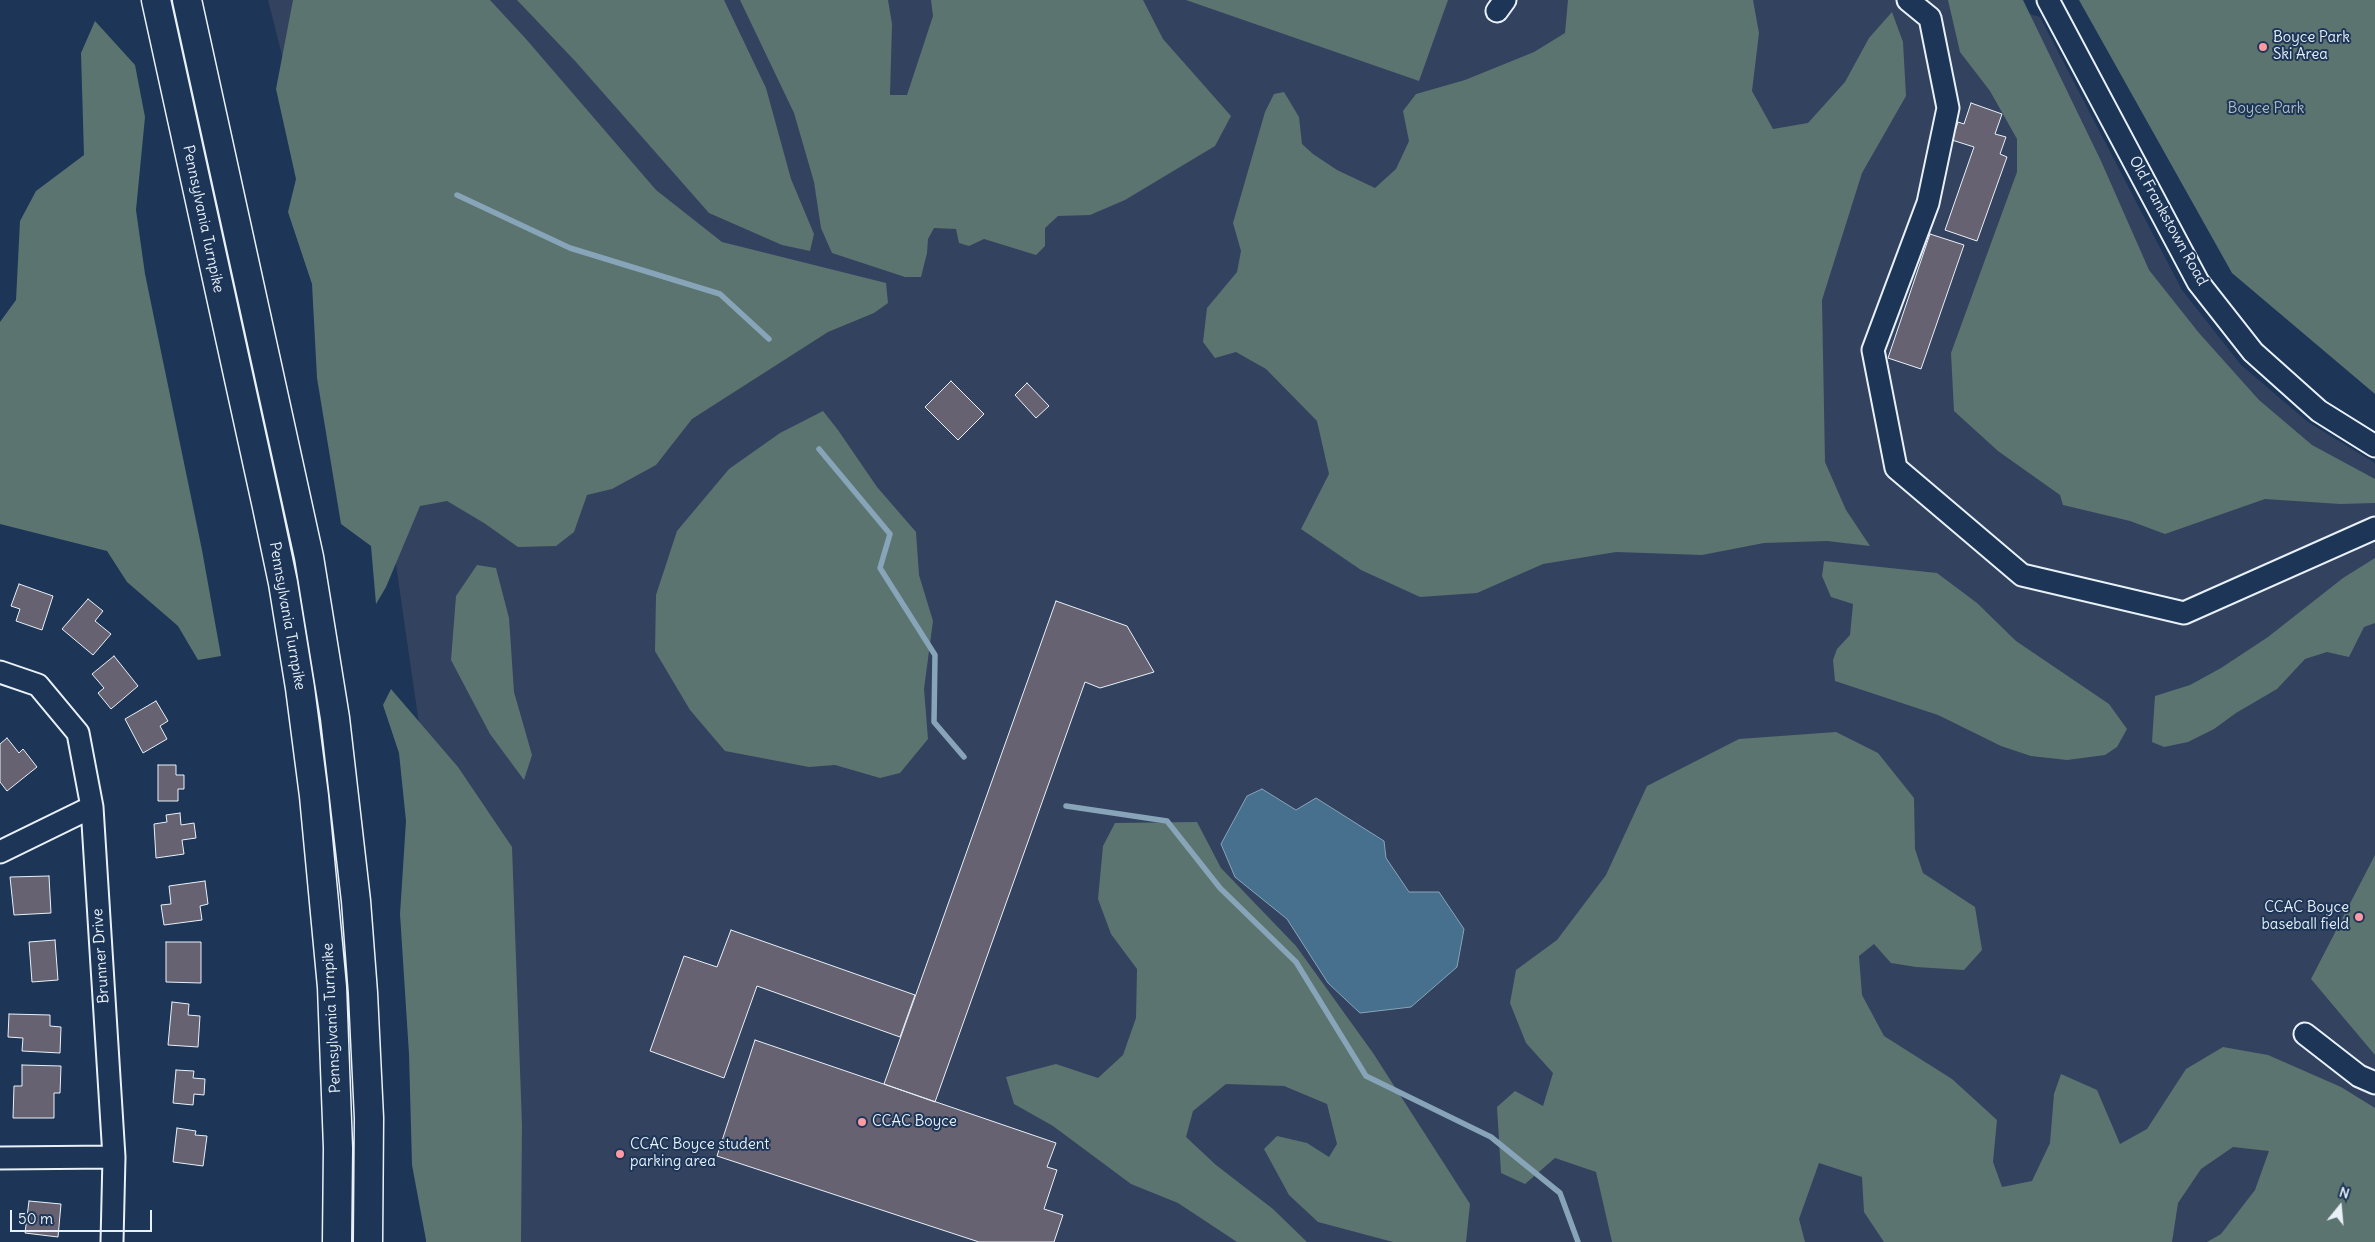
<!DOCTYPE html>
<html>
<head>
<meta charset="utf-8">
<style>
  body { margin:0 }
  #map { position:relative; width:2375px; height:1242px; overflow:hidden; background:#1d3557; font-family:Delius,sans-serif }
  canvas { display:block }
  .north { position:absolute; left:2315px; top:1182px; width:50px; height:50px; -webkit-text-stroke:4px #1d3557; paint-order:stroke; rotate:17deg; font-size:14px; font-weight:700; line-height:20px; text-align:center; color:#e8f1f8 }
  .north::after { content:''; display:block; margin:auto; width:18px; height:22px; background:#e8f1f8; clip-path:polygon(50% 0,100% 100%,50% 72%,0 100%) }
  .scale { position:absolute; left:10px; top:1210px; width:142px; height:22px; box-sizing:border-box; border:2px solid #e8f1f8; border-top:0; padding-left:6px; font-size:15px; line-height:18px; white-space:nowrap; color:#e8f1f8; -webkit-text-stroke:4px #1d3557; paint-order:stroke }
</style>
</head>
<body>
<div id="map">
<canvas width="2375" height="1242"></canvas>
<div class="north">N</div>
<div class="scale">50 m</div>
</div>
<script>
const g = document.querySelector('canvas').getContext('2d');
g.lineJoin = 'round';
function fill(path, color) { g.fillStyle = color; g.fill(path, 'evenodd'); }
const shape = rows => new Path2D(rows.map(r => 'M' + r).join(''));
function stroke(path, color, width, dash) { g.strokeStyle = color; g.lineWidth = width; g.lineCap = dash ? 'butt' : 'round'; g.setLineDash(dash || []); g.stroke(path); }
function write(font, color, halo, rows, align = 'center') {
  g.font = font + ' Delius,sans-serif'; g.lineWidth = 4; g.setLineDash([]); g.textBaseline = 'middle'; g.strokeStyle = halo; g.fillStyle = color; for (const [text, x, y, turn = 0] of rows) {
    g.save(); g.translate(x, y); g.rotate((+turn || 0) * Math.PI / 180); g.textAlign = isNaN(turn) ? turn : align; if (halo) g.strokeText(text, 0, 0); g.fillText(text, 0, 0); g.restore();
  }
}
fill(shape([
  [268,0,1983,0,2040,17,2182,290,2241,365,2308,422,2375,463,2375,1242,441,1242,436,842,390,523,329,241]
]), '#33425f');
fill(shape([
  [293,0,490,0,526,39,656,190,722,242,886,283,888,303,874,313,828,332,692,419,656,465,612,489,587,495,574,532,556,546,518,547,484,523,447,501,420,506,386,587,376,604,371,546,341,524,317,378,312,284,288,212,296,179,276,89],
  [517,0,724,0,766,88,791,179,814,234,810,251,782,245,709,213,576,62],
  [740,0,888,0,892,24,890,95,907,95,933,16,931,0,1143,0,1163,39,1231,116,1215,146,1125,200,1090,215,1058,216,1045,228,1045,246,1036,255,984,239,969,246,959,243,956,229,934,228,928,239,927,253,921,277,905,277,832,253,821,228,814,182,794,113],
  [1186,0,1448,0,1419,81],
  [1568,0,1753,0,1759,33,1752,91,1773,129,1808,123,1845,82,1869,38,1892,12,1903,42,1906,96,1862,173,1822,300,1825,462,1846,510,1870,546,1827,541,1764,543,1702,555,1616,552,1543,564,1477,593,1420,597,1361,570,1301,529,1329,474,1317,421,1266,369,1236,352,1215,358,1203,342,1207,308,1237,272,1241,251,1233,223,1265,112,1274,94,1284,92,1299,117,1302,144,1313,154,1337,170,1375,188,1396,169,1409,141,1403,111,1416,94,1465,80,1534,52,1565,33],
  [1948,0,2023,0,2101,161,2149,270,2199,333,2259,400,2312,445,2375,479,2375,503,2340,504,2265,499,2165,534,2130,521,2063,505,2060,495,1998,451,1954,411,1951,353,2017,172,2017,139,1990,91,1960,52],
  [2079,0,2375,0,2375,394,2232,273],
  [95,21,135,65,145,117,136,210,145,274,202,550,221,656,198,660,178,626,127,582,107,551,0,524,0,322,16,300,20,221,36,191,84,155,81,53],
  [823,411,838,430,877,487,916,532,919,575,933,621,924,689,928,739,900,773,880,778,835,765,809,767,725,751,690,710,655,651,656,595,677,531,729,469,780,433],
  [2375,558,2375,623,2364,627,2349,657,2327,652,2305,659,2277,689,2236,713,2214,729,2188,742,2164,747,2152,742,2155,696,2190,685,2221,668,2268,637,2343,578],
  [1824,561,1937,573,1977,603,2016,641,2109,704,2127,729,2117,747,2105,755,2067,760,2031,756,2001,746,1938,715,1835,681,1833,660,1837,649,1850,635,1853,604,1831,597,1822,576],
  [477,565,496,568,509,618,514,692,532,755,524,780,490,734,451,660,456,596],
  [391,689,458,767,512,847,522,1125,521,1242,426,1242,426,1240,412,1165,409,1054,400,914,406,821,399,753,383,705],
  [1836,732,1878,753,1914,798,1915,849,1923,873,1975,907,1982,950,1964,970,1916,967,1891,963,1874,944,1859,956,1862,995,1884,1036,1952,1079,1997,1120,1993,1162,2002,1187,2032,1181,2050,1143,2054,1094,2061,1074,2097,1090,2120,1144,2147,1129,2186,1069,2223,1047,2268,1055,2341,1087,2375,1108,2375,1242,2207,1242,2221,1234,2255,1190,2269,1151,2233,1147,2201,1169,2178,1203,2172,1242,1884,1242,1864,1212,1862,1177,1819,1163,1799,1219,1805,1242,1612,1242,1596,1172,1555,1158,1525,1184,1501,1173,1497,1107,1515,1091,1543,1106,1553,1073,1526,1043,1510,1003,1516,970,1557,940,1606,875,1647,786,1739,739],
  [1197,822,1221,868,1296,946,1373,1053,1470,1204,1466,1242,1393,1242,1318,1222,1289,1195,1264,1149,1277,1136,1307,1143,1329,1157,1337,1144,1327,1104,1284,1086,1226,1084,1193,1111,1186,1137,1216,1165,1273,1209,1307,1242,1237,1242,1178,1203,1131,1184,1053,1126,1014,1104,1006,1077,1056,1064,1098,1078,1123,1055,1136,1018,1137,969,1111,934,1098,899,1103,846,1115,823],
  [2375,855,2375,1055,2311,979]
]), '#5b7470');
const water = shape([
  [1262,789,1296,810,1316,798,1384,841,1386,858,1409,892,1439,892,1464,929,1457,967,1411,1007,1360,1013,1328,983,1287,919,1235,877,1221,844,1247,796,1262,789]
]);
fill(water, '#46708d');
stroke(water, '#87a4b8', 1);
stroke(shape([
  [457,195,570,248,720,294,769,339],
  [819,449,890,534,880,568,935,655,934,722,964,757],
  [1066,806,1167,821,1220,888,1296,962,1366,1076,1491,1137,1560,1193,1578,1242]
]), '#87a4b8', 5.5);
const building = shape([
  [1971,103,2002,114,1995,134,2006,137,2000,154,2007,157,1977,241,1945,230,1974,147,1952,140,1958,122,1964,124,1971,103],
  [1930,234,1964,245,1921,369,1888,358,1930,234],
  [951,381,984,414,958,440,925,407,951,381],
  [1027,383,1049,406,1036,418,1015,395,1027,383],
  [19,584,53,596,42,630,16,621,20,609,11,606,19,584],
  [88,599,103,611,95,621,111,634,93,655,62,629,88,599],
  [1056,601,1127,626,1154,672,1100,688,1085,682,935,1102,884,1084,1056,601],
  [114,656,138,686,111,709,98,693,104,688,92,674,114,656],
  [156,701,168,721,160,726,167,739,143,753,125,719,156,701],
  [7,738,19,753,23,749,37,767,7,791,0,782,0,744,7,738],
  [158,765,176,765,176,775,184,775,184,789,178,789,178,801,158,801,158,765],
  [180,813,181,825,194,823,196,838,182,840,184,854,156,858,154,824,167,822,166,815,180,813],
  [49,876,51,913,14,915,10,877,49,876],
  [205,881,208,904,200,906,202,920,164,925,161,905,171,904,169,886,205,881],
  [731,930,915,995,900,1037,757,986,724,1078,650,1051,684,956,717,967,731,930],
  [55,940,58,980,32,982,29,942,55,940],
  [166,942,201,942,201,983,166,982,166,942],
  [172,1002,189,1004,188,1015,200,1016,198,1047,168,1045,172,1002],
  [9,1014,50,1015,50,1026,61,1027,60,1053,22,1051,23,1038,8,1037,9,1014],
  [755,1040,1056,1143,1047,1167,1057,1170,1044,1209,1063,1215,1054,1242,979,1242,717,1156,755,1040],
  [22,1065,61,1066,60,1093,54,1093,54,1118,13,1118,14,1086,22,1086,22,1065],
  [176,1070,194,1071,193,1078,205,1079,204,1095,194,1094,193,1105,173,1103,176,1070],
  [177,1128,196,1131,195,1135,207,1136,203,1166,173,1162,177,1128],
  [29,1201,61,1204,58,1237,25,1233,29,1201]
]);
fill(building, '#666272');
stroke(building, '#e8f1f8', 1);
const minor = shape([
  [1908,0,1930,18,1948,108,1928,203,1873,350,1896,468,2022,575,2184,613,2375,528],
  [2048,0,2198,282,2253,352,2319,411,2375,446],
  [1497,11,1505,0],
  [0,672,38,685,78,733,92,807,114,1157,112,1242],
  [0,852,92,807],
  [2305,1034,2359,1076,2375,1083],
  [0,1158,114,1157]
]);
const highway = shape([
  [156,0,267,507,283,583,300,688,314,796,332,987,338,1148,337,1242],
  [187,0,309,557,335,718,356,901,363,993,369,1118,368,1242]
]);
stroke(minor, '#e8f1f8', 25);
stroke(highway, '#e8f1f8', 31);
stroke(minor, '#1d3557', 21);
stroke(highway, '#1d3557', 28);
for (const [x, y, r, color] of [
  [2263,47,5,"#ff9aa2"],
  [2359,917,5,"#ff9aa2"],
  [862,1122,5,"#ff9aa2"],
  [620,1154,5,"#ff9aa2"]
]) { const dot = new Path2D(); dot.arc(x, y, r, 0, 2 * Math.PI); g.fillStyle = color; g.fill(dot); stroke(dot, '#1d3557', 2); }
write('15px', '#e8f1f8', '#1d3557', [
  ["Boyce Park",2273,38],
  ["Ski Area",2273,55],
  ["CCAC Boyce",2349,908,"right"],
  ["baseball field",2349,925,"right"],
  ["CCAC Boyce",872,1122],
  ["CCAC Boyce student",630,1145],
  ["parking area",630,1162]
], 'left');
write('15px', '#b0bfc2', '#1d3557', [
  ["Boyce Park",2266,109]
]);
write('15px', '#e8f1f8', '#1d3557', [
  ["Pennsylvania Turnpike",203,219,78],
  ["Old Frankstown Road",2168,221,61],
  ["Pennsylvania Turnpike",287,616,80],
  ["Brunner Drive",101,956,-94],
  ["Pennsylvania Turnpike",332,1018,-93]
]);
</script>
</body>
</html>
